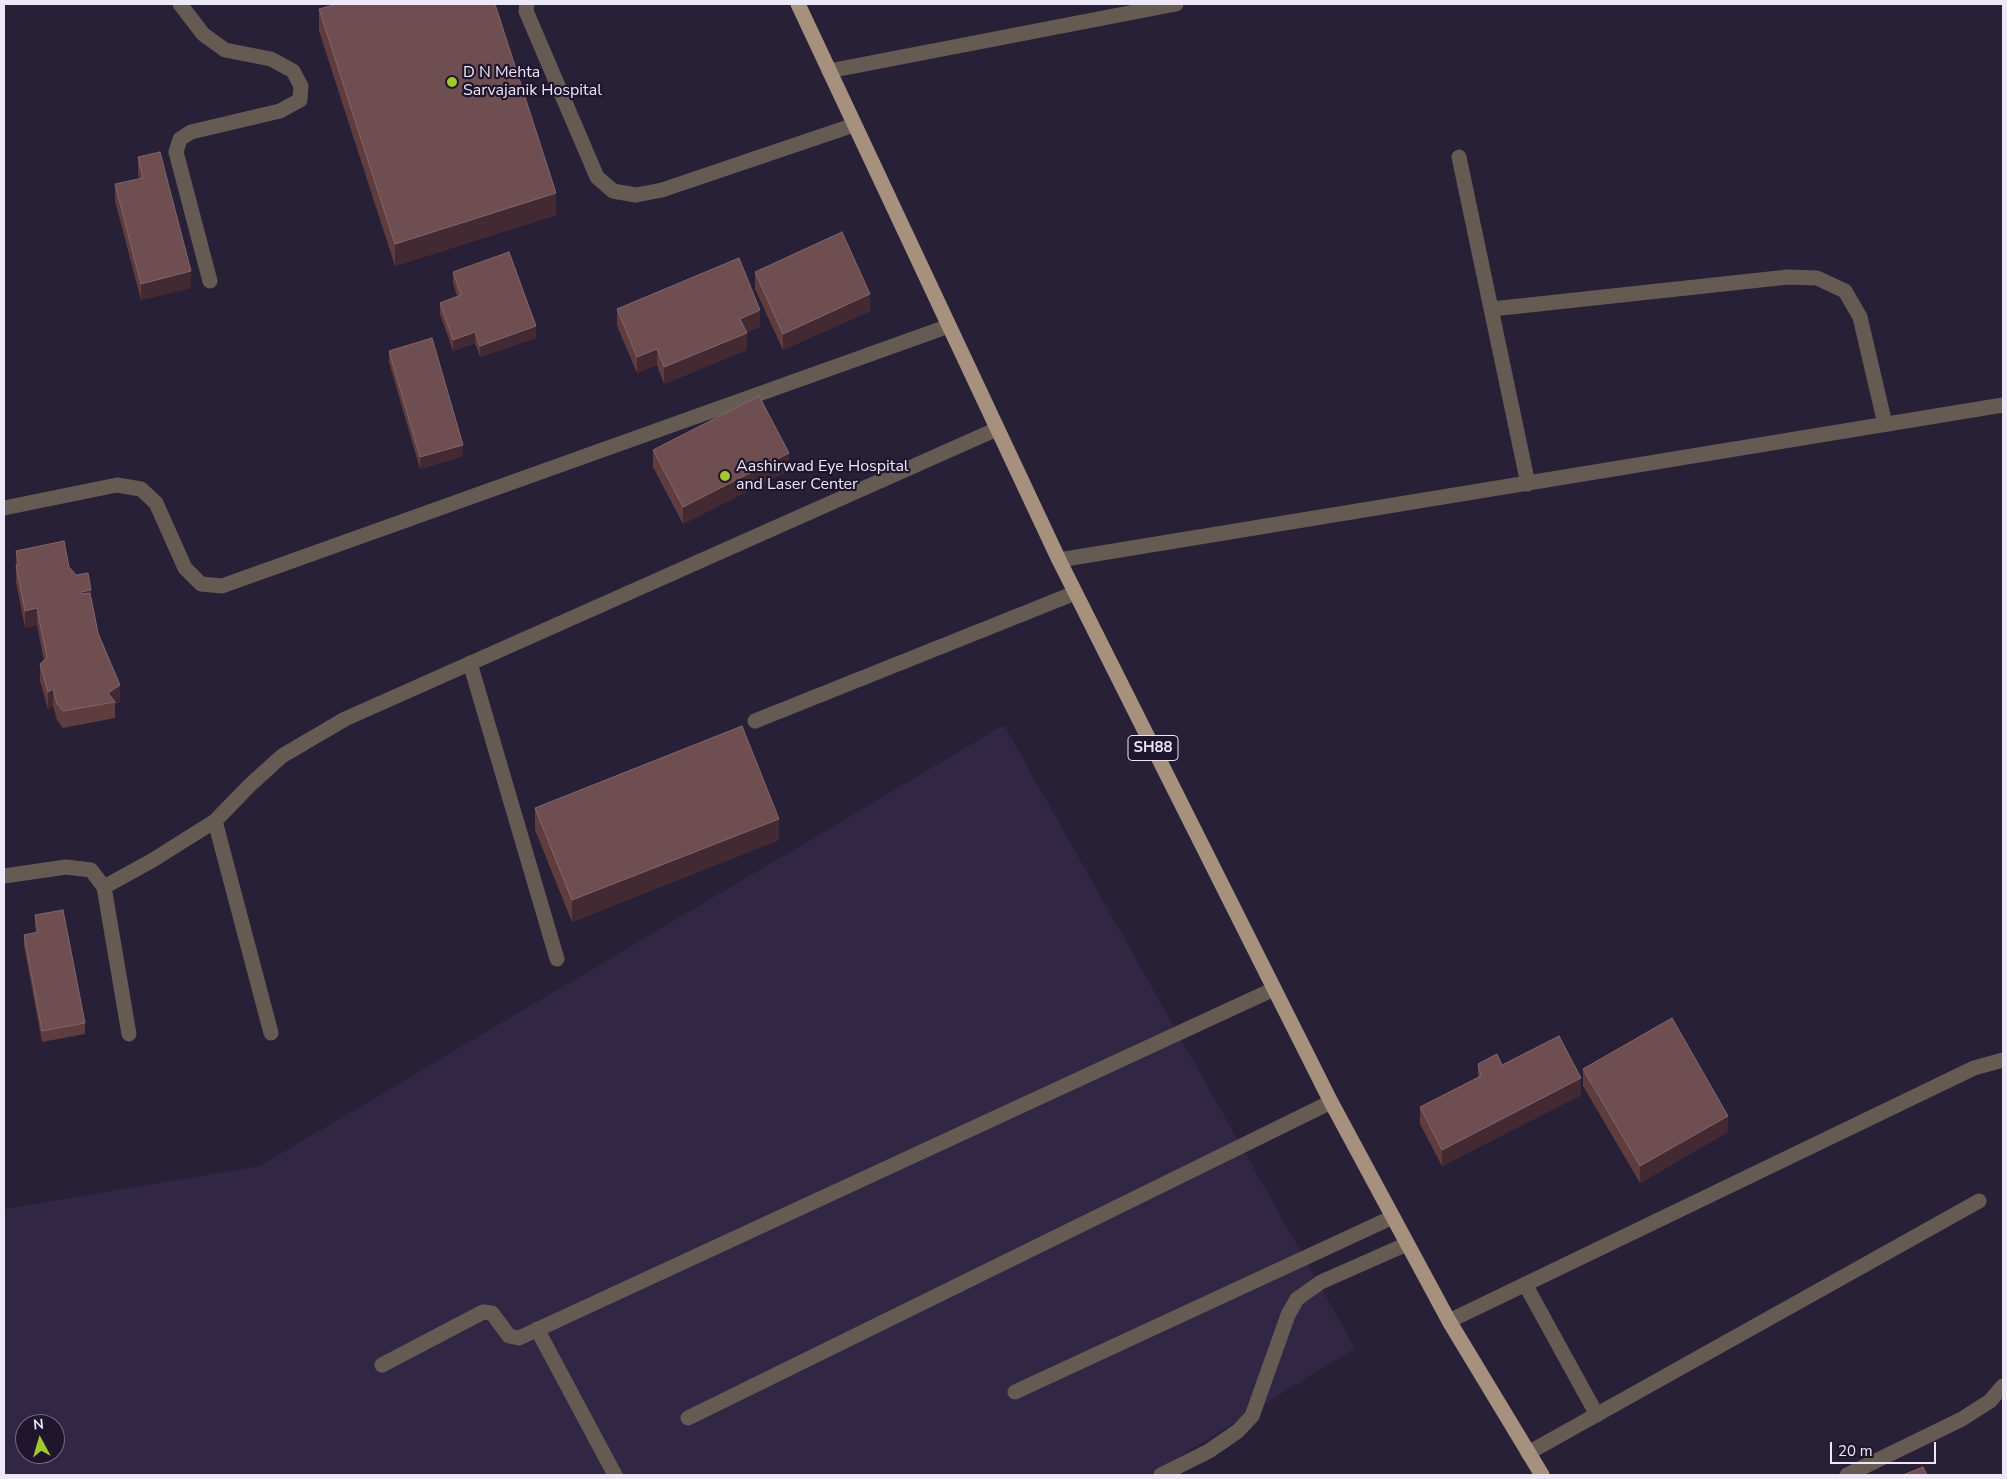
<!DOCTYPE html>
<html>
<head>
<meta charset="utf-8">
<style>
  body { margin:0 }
  #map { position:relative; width:2007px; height:1479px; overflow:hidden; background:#282037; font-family:"Nunito Sans",sans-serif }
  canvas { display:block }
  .frame { position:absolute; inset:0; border:5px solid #ede8f8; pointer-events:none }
  .north { position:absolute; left:15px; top:1414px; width:50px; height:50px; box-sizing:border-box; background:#1f162d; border:1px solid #716a7e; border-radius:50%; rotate:354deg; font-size:14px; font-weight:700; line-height:20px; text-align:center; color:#ede8f8 }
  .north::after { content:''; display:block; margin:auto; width:18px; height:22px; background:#a1c92a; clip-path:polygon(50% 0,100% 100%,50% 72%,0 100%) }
  .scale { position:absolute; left:1830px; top:1442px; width:106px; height:22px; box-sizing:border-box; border:2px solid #ede8f8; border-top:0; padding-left:6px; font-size:15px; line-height:18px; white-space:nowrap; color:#ede8f8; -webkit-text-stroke:4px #1f162d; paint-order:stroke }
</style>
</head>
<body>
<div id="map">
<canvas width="2007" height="1479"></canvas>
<div class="frame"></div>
<div class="north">N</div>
<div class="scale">20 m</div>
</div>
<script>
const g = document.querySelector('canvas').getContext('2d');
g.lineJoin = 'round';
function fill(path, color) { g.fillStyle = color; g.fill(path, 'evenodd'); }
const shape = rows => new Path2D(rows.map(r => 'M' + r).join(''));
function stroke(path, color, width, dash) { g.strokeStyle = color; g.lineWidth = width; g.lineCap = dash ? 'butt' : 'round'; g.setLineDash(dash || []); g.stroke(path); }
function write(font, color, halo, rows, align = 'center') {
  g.font = font + ' "Nunito Sans",sans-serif'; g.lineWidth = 4.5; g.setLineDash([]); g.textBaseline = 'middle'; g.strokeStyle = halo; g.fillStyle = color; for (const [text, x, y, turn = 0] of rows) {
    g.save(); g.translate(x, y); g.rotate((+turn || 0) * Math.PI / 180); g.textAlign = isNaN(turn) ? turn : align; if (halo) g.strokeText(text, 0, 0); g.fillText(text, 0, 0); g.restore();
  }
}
fill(shape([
  [1004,725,1355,1348,1150,1475,4,1475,4,1209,260,1166],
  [25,1424,55,1424,55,1454,25,1454]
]), '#312745');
stroke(shape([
  [180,4,203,34,225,50,271,59,293,71,301,86,300,100,280,111,191,132,180,139,176,152,210,281],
  [527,4,526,11,597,177,613,191,636,195,662,190,854,125],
  [829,71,1176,4],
  [1459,157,1528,484],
  [1492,309,1788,277,1817,278,1845,291,1860,317,1885,424],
  [4,508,117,485,141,489,156,503,185,568,201,584,222,586,949,326],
  [1059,560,2003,405],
  [470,663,557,959],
  [755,721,1075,593],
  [215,821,271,1033],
  [4,876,66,867,91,870,104,887,129,1034],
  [104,887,153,860,215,821,250,785,282,756,345,719,997,429],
  [1525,1284,1597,1415],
  [1449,1321,1974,1068,2003,1060],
  [537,1329,615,1475],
  [382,1365,483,1312,492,1313,509,1336,519,1338,1274,989],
  [1015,1392,1393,1217],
  [688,1418,1331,1102],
  [1528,1453,1979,1201],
  [1161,1475,1209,1451,1238,1431,1252,1416,1288,1315,1297,1299,1321,1282,1407,1244],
  [1847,1475,1962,1419,1990,1401,2003,1386]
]), '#665b52', 15);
stroke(shape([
  [798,4,1059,560,1331,1102,1449,1321,1542,1475]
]), '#a6907e', 15);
fill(shape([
  [319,9,556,215,395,266,319,31],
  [138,157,191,288,141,300,115,201,115,184,139,179,138,174],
  [453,272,536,338,480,357,475,343,453,351,440,314,440,303,457,296,453,283],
  [755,272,870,311,783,350,755,289],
  [617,309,760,327,746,332,747,350,664,384,657,365,637,373,617,326],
  [389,351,463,456,420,469,389,362],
  [653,450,789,470,683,524,653,467],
  [16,551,69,567,91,597,98,633,120,701,115,705,115,718,63,728,57,720,53,706,48,709,40,681,40,664,44,661,37,625,25,628,16,582],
  [535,808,779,840,572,922,535,830],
  [35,915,85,1023,85,1034,42,1042,24,946,24,935,36,933,35,926],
  [1478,1064,1502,1065,1581,1095,1442,1166,1420,1124,1420,1107,1478,1077],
  [1583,1069,1728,1132,1640,1183,1583,1086]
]), '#5f3c3d');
fill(shape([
  [556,193,556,215,395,266,395,244],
  [191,271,191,288,141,300,141,284],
  [870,294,870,311,783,350,783,334],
  [760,310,760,327,740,335,740,319],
  [536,326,536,338,480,357,480,346],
  [475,332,475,343,453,351,453,340],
  [747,333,747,350,664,384,664,367],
  [657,349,657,365,637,373,637,357],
  [463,445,463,456,420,469,420,457],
  [789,453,789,470,683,524,683,507],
  [91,590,91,607,81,609,81,592],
  [37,608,37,625,25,628,25,611],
  [120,685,120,701,115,705,115,702,108,693],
  [53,689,53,706,48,709,48,692],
  [779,819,779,840,572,922,572,900],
  [1581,1078,1581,1095,1442,1166,1442,1150],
  [1728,1116,1728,1132,1640,1183,1640,1166]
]), '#422932');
const building = shape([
  [337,4,495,4,556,193,395,244,319,9,337,4],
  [160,152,191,271,141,284,115,184,143,178,138,157,160,152],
  [842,232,870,294,783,334,755,272,842,232],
  [509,252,536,326,480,346,475,332,453,340,440,303,461,295,453,272,509,252],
  [739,258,760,310,740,319,747,333,664,367,657,349,637,357,617,309,739,258],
  [432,338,463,445,420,457,389,351,432,338],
  [759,396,789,453,683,507,653,450,759,396],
  [64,541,69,567,76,575,88,573,91,590,81,592,82,594,90,593,98,633,120,685,108,693,115,702,63,711,57,704,53,689,48,692,40,664,47,658,37,608,25,611,16,565,19,565,16,551,64,541],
  [742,726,779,819,572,900,535,808,742,726],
  [63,910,85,1023,42,1031,24,935,38,932,35,915,63,910],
  [1672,1018,1728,1116,1640,1166,1583,1069,1672,1018],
  [1559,1036,1581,1078,1442,1150,1420,1107,1481,1076,1478,1064,1497,1054,1502,1065,1559,1036],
  [1923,1467,1927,1475,1903,1475,1923,1467]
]);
fill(building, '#6e4e51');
stroke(building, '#82666b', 1);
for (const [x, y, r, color] of [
  [452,82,6,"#a1c92a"],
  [725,476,6,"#a1c92a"]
]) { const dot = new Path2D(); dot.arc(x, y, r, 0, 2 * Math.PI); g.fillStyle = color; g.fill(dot); stroke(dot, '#1f162d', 2); }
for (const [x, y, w] of [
  [1153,748,50]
]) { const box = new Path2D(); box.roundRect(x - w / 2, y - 12.5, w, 25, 4); g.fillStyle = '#1f162d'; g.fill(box); stroke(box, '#ede8f8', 1); }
write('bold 15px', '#ede8f8', null, [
  ["SH88",1153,748]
]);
write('16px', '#ede8f8', '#1f162d', [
  ["D N Mehta",463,73],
  ["Sarvajanik Hospital",463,91],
  ["Aashirwad Eye Hospital",736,467],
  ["and Laser Center",736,485]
], 'left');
</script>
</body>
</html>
